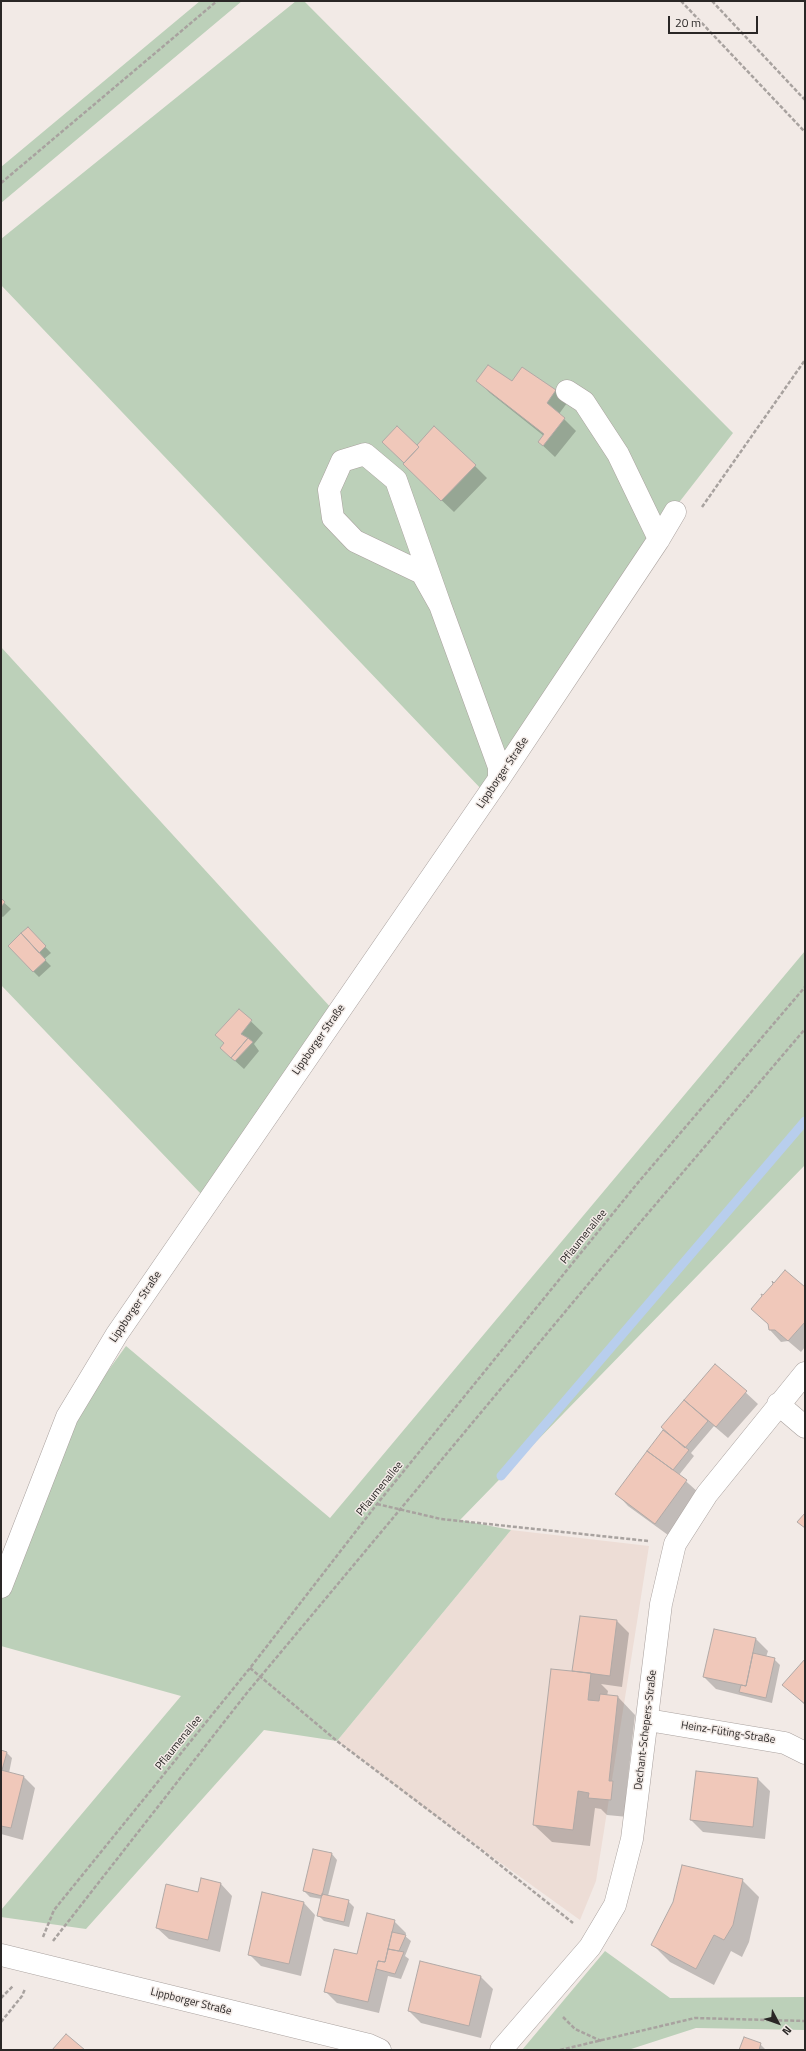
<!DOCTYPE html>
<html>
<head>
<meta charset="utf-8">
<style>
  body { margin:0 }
  #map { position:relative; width:806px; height:2051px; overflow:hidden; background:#f2eae6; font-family:"Titillium Web",sans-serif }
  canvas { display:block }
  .frame { position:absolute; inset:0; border:2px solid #2a2726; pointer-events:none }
  .north { position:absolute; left:758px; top:2003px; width:40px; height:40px; -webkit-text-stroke:3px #f2eae6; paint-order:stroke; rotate:131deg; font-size:11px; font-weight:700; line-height:16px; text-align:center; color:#2a2726 }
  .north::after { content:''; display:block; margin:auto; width:14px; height:18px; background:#2a2726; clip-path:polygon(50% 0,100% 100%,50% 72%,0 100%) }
  .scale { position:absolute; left:668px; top:16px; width:90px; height:18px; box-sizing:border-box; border:2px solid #2a2726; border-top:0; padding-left:5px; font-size:12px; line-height:14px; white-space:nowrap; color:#2a2726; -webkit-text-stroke:3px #f2eae6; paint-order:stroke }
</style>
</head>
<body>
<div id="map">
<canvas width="806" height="2051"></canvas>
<div class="frame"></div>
<div class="north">N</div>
<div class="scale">20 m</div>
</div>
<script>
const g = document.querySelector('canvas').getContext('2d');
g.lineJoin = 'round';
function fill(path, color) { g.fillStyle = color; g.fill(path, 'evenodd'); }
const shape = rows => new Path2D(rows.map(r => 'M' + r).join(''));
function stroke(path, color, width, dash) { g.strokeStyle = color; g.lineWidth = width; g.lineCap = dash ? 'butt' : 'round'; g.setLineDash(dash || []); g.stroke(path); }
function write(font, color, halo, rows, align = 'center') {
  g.font = font + ' "Titillium Web",sans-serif'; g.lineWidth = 3; g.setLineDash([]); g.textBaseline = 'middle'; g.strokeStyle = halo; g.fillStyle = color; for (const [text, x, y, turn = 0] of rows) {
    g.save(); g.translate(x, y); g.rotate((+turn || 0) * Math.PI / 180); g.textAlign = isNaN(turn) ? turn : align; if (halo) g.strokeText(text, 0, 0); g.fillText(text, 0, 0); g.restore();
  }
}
fill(shape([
  [511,1530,649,1546,596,1881,580,1920,419,1804,337,1741]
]), '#edddd6');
fill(shape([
  [200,1,242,1,1,203,1,167],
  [296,1,304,1,733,433,656,532,484,792,1,285,1,239],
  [1,647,333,1010,202,1195,1,985],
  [805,951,805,1165,460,1520,511,1530,337,1741,264,1730,86,1929,1,1917,1,1910,181,1696,1,1646,1,1598,71,1422,126,1346,330,1518],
  [605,1951,670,1998,805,1997,805,2030,696,2028,628,2050,522,2050]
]), '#bcd0b9');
fill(shape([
  [522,368,555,391,567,403,559,414,576,431,555,457,539,442,544,436,490,393,478,381,512,382],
  [419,449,475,466,487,478,454,512,416,476],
  [1,900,11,909,3,917,1,916],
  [28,929,51,953,44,959,51,966,39,977,33,971],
  [239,1010,263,1033,254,1044,259,1051,244,1069,233,1059,225,1044],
  [805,1288,805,1347,801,1352,788,1341,781,1342,770,1330,769,1325,752,1309],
  [716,1365,758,1404,728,1438,714,1426,691,1453,694,1456,679,1475,699,1493,668,1535,628,1506,617,1494,665,1429,663,1427],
  [617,1621,629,1633,622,1687,601,1684,608,1691,607,1696,618,1697,635,1715,626,1796,629,1799,628,1817,607,1815,601,1809,595,1808,590,1846,552,1842,534,1825,575,1673,573,1670],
  [714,1630,756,1639,768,1651,766,1657,774,1659,780,1665,772,1703,716,1689,704,1677],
  [805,1660,805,1705,784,1685],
  [1,1751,7,1753,12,1758,9,1773,24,1777,35,1788,23,1840,1,1834],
  [758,1779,770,1791,765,1839,703,1832,691,1820],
  [332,1854,337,1860,328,1896,348,1901,354,1907,349,1927,324,1921,318,1915,322,1899,310,1897,304,1891],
  [742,1880,759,1897,749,1942,742,1957,731,1951,714,1985,670,1962,653,1945],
  [221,1884,232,1896,220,1952,169,1939,157,1928],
  [304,1903,315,1915,301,1976,261,1966,249,1954],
  [394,1921,406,1933,405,1936,411,1941,405,1956,409,1959,401,1979,388,1976,379,2013,337,2003,325,1991,357,1956],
  [481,1977,493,1989,481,2038,421,2023,409,2011],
  [760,2044,766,2050,740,2050]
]), '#0003');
stroke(shape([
  [501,1476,805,1121]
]), '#b8ceed', 9);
const building = shape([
  [488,365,512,381,522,367,556,390,547,403,565,418,543,446,538,442,544,434,476,381,488,365],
  [397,426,419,447,404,463,382,442,397,426],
  [434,426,476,465,441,501,403,464,419,447,417,445,434,426],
  [1,898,5,902,1,907,1,898],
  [28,927,46,946,39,953,21,933,28,927],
  [21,933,46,960,33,972,8,946,21,933],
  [239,1009,252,1020,241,1034,248,1038,231,1058,220,1048,224,1043,215,1035,239,1009],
  [248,1038,253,1042,235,1061,231,1058,248,1038],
  [785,1270,805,1287,805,1322,788,1341,775,1330,769,1330,768,1324,751,1309,762,1296,761,1294,763,1295,773,1284,772,1281,774,1283,785,1270],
  [715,1364,747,1391,716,1427,684,1400,715,1364],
  [684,1400,708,1421,685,1448,661,1427,684,1400],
  [663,1430,689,1450,673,1470,647,1451,663,1430],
  [647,1451,687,1480,655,1524,615,1494,647,1451],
  [805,1513,805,1528,797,1522,805,1513],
  [580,1616,617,1620,610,1676,572,1671,580,1616],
  [714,1629,756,1638,746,1686,703,1677,714,1629],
  [753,1653,775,1658,766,1698,739,1692,741,1685,746,1686,753,1653],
  [805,1659,805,1704,782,1685,805,1659],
  [551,1669,591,1673,588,1700,599,1701,600,1694,618,1696,609,1781,613,1781,611,1800,588,1798,589,1793,578,1791,573,1830,533,1825,551,1669],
  [1,1750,7,1752,2,1770,1,1770,1,1750],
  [1,1770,24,1776,11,1828,1,1826,1,1770],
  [696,1771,758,1778,753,1827,690,1820,696,1771],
  [313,1849,332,1853,322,1896,303,1891,313,1849],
  [682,1865,743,1879,733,1925,724,1940,714,1935,696,1969,651,1945,673,1902,682,1865],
  [201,1878,221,1883,208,1940,156,1928,166,1884,198,1892,201,1878],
  [262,1892,304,1902,289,1964,248,1955,262,1892],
  [322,1894,349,1900,344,1922,317,1916,322,1894],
  [367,1913,395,1920,385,1962,378,1961,368,2002,324,1992,334,1949,357,1954,367,1913],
  [392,1932,406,1935,399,1951,388,1949,392,1932],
  [388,1949,404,1952,395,1974,376,1969,378,1961,385,1962,388,1949],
  [420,1961,481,1976,469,2026,408,2011,420,1961],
  [66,2034,85,2050,52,2050,66,2034],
  [744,2037,761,2043,759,2050,739,2050,744,2037]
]);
fill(building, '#f0c8ba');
stroke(building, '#b1a9a6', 1);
const minor = shape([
  [567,391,584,402,618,454,659,539],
  [440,605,396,480,365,454,342,461,329,490,333,518,355,541,422,573,440,605,499,767,499,779],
  [778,1404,805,1427],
  [1,1587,67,1417,117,1334,499,779,659,539,675,512],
  [648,1720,785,1743,805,1753],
  [1,1955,369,2045,380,2050],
  [501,2050,590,1947,615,1905,632,1839,661,1604,675,1544,707,1494,805,1373]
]);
stroke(minor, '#aaa29f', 23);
stroke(shape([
  [681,1,805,132],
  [712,1,805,100],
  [1,183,217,1],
  [702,507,805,360],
  [377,1504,441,1519,648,1541],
  [250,1668,337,1741,480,1849,573,1923],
  [43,1937,54,1910,250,1668,377,1504,636,1185,805,987],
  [53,1941,246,1694,615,1252,805,1029],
  [1,1998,13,1986],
  [563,2017,575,2029,601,2041],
  [1,2022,22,1996,25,1989],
  [560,2050,695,2018,805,2021]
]), '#a8a29f', 2.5, [4, 2]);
stroke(minor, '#fff', 22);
write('11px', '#2a2726', '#f2eae6', [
  ["Lippborger Straße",503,773,-56],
  ["Lippborger Straße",319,1040,-55],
  ["Pflaumenallee",584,1237,-51],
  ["Lippborger Straße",136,1307,-56],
  ["Pflaumenallee",380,1489,-51],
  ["Dechant-Schepers-Straße",646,1730,-83],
  ["Heinz-Füting-Straße",728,1733,9],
  ["Pflaumenallee",179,1743,-51],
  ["Lippborger Straße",191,2002,14]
]);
</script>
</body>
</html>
